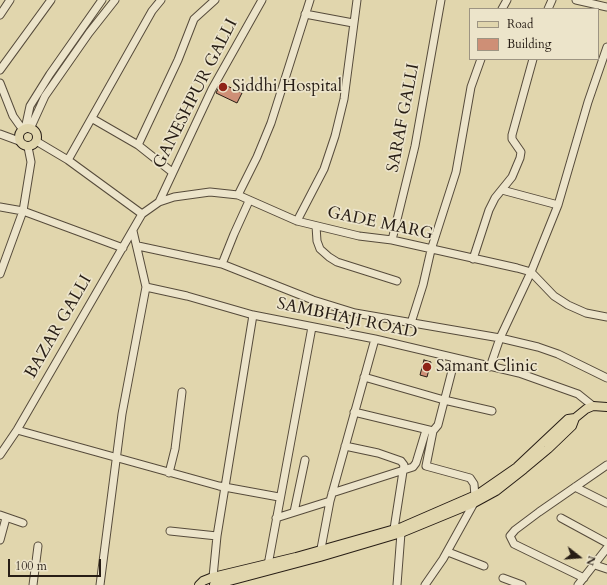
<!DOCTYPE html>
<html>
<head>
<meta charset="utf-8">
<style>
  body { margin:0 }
  #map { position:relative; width:607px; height:585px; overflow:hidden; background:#e1d6ad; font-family:Cardo,serif }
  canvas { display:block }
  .legend { position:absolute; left:469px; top:8px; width:130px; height:52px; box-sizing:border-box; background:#ece4ca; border:1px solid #9d9482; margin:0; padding:5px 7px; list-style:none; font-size:12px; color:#271d15 }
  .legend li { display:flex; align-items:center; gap:8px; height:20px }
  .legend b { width:20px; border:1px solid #9d9482 }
  .north { position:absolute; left:559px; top:537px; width:40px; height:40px; -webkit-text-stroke:3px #ece4ca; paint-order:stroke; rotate:107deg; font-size:11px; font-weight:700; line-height:16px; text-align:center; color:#271d15 }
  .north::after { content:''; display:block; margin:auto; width:14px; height:18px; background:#271d15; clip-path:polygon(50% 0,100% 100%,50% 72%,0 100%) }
  .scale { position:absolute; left:8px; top:559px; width:93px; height:18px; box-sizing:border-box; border:2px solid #271d15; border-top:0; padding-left:5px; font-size:12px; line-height:14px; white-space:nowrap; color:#271d15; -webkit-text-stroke:3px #ece4ca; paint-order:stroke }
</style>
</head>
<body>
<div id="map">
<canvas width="607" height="585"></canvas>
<ul class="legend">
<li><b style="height:5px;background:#e1d6ad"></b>Road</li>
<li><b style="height:11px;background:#ce8f76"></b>Building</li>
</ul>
<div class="north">N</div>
<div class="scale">100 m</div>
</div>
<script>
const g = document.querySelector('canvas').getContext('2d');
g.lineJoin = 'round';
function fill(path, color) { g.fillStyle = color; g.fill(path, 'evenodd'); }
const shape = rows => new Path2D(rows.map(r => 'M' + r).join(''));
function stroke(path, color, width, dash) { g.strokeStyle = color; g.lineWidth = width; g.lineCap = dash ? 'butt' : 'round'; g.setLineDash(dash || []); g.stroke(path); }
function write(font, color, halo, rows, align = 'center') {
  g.font = font + ' Cardo,serif'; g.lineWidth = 3.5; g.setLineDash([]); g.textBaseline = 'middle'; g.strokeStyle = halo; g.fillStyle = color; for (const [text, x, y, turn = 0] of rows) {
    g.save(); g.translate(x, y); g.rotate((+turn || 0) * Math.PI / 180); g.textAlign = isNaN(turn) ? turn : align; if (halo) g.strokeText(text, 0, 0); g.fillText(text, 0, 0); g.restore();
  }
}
const building = shape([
  [221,83,242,93,237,103,216,93,221,83],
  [424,360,431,362,427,377,420,375,424,360]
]);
fill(building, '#ce8f76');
stroke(building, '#271d15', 1);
const minor = shape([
  [576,0,607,7],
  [502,9,507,0],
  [548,9,552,0],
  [305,14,353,23],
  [0,15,10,0],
  [0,70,51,0],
  [0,83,13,116,23,130],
  [93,119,138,145,172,172],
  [25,129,30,106,50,74,102,0],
  [30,129,45,96,89,33,115,0],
  [0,134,19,141],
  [36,141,68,160,142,214],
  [138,145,178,60,194,19,215,0],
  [68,160,152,11,161,0],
  [502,190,558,205],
  [238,195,257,157,271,123,310,0],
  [159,202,212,89,262,0],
  [0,207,23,211,123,248],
  [297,221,324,169,335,136,344,99,357,0],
  [316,226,317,241,320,249,329,257,337,262,397,281],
  [133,231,146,287,187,296,253,315,375,339,519,373,578,394,593,406],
  [392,240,415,146,441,0],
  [138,246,222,264,313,300,355,313,500,338,538,347,558,354,607,378],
  [473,259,489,210,495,198,512,177,520,158,521,152,512,139,512,135,533,59],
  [222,264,234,234,249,201],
  [0,274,23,211,31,162,28,147],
  [411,323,423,285,431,250,456,172,471,87,481,59],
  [490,367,500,338,531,272,558,205,588,102,607,47],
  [364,377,444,400,492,411],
  [354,412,433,431,438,425,455,359],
  [17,430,219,486,279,497],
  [433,431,426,466,470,478,474,484,475,496],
  [345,446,378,453,401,461,404,465,394,529],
  [0,455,17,430,142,214,159,202,174,197,210,192,238,195,297,221,359,236,392,240,517,268,531,272,554,296,568,305,586,313,607,317],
  [169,473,175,449,182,392],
  [575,487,607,503],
  [332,493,413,467,416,463,426,430],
  [294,512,305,460],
  [0,515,23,523],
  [276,518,330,501],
  [561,518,607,543],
  [170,531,217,536],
  [0,540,6,518],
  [448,552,484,566],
  [320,554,330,501,375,339],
  [268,565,312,327],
  [595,565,607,569],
  [213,577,217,536,253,315],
  [503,578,522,585],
  [584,578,514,544,510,536,515,530,539,512,607,465],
  [33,585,38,546],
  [100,585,122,414,146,287],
  [397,585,401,533],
  [425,585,443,559,474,503],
  [578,585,607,548]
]);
const major = shape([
  '19 137a9 9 0 1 1 18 0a9 9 0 1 1-18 0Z',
  [199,585,203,581,213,577,296,557,402,527,478,494,517,467,568,419,575,418],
  [214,585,320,557,401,533,474,503,496,491,524,469,548,449,572,426,575,418,586,409,593,406,607,407]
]);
stroke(minor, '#564b3b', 9);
stroke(major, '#271d15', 10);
stroke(minor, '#ece4ca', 7);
stroke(major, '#e1d6ad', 8);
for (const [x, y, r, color] of [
  [223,87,5,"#8f2418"],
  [427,367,5,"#8f2418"]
]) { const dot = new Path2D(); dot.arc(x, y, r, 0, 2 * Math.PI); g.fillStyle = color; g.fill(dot); stroke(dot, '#ece4ca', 1.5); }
write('17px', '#271d15', '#ece4ca', [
  ["Siddhi Hospital",232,87],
  ["Samant Clinic",436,367]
], 'left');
write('17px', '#271d15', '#ece4ca', [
  ["GANESHPUR GALLI",196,94,-63],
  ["SARAF GALLI",404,118,-79],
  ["GADE MARG",380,224,12],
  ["SAMBHAJI ROAD",347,319,12],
  ["BAZAR GALLI",59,327,-60]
]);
</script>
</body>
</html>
